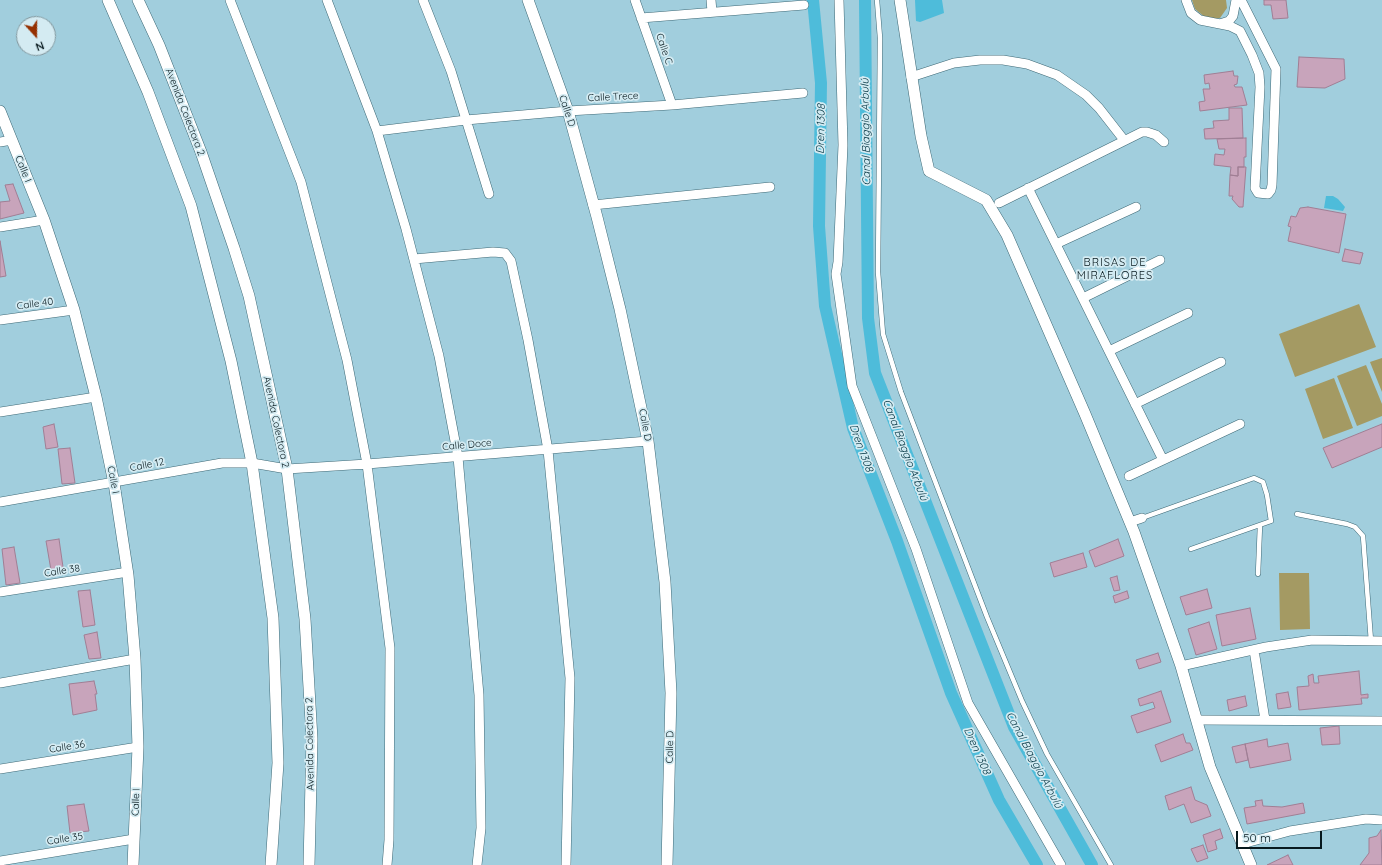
<!DOCTYPE html>
<html>
<head>
<meta charset="utf-8">
<style>
  body { margin:0 }
  #map { position:relative; width:1382px; height:865px; overflow:hidden; background:#a1cedd; font-family:Quicksand,sans-serif }
  canvas { display:block }
  .north { position:absolute; left:16px; top:16px; width:40px; height:40px; box-sizing:border-box; background:#d4ebf2; border:1px solid #82979d; border-radius:50%; rotate:159deg; font-size:11px; font-weight:700; line-height:16px; text-align:center; color:#07191e }
  .north::after { content:''; display:block; margin:auto; width:14px; height:18px; background:#953001; clip-path:polygon(50% 0,100% 100%,50% 72%,0 100%) }
  .scale { position:absolute; left:1236px; top:831px; width:86px; height:18px; box-sizing:border-box; border:2px solid #07191e; border-top:0; padding-left:5px; font-size:12px; line-height:14px; white-space:nowrap; color:#07191e; -webkit-text-stroke:3px #d4ebf2; paint-order:stroke }
</style>
</head>
<body>
<div id="map">
<canvas width="1382" height="865"></canvas>
<div class="north">N</div>
<div class="scale">50 m</div>
</div>
<script>
const g = document.querySelector('canvas').getContext('2d');
g.lineJoin = 'round';
function fill(path, color) { g.fillStyle = color; g.fill(path, 'evenodd'); }
const shape = rows => new Path2D(rows.map(r => 'M' + r).join(''));
function stroke(path, color, width, dash) { g.strokeStyle = color; g.lineWidth = width; g.lineCap = dash ? 'butt' : 'round'; g.setLineDash(dash || []); g.stroke(path); }
function write(font, color, halo, rows, align = 'center') {
  g.font = font + ' Quicksand,sans-serif'; g.lineWidth = 3.5; g.setLineDash([]); g.textBaseline = 'middle'; g.strokeStyle = halo; g.fillStyle = color; for (const [text, x, y, turn = 0] of rows) {
    g.save(); g.translate(x, y); g.rotate((+turn || 0) * Math.PI / 180); g.textAlign = isNaN(turn) ? turn : align; if (halo) g.strokeText(text, 0, 0); g.fillText(text, 0, 0); g.restore();
  }
}
fill(shape([
  [1192,0,1226,0,1227,8,1220,18,1215,19,1206,18,1195,9],
  [1359,304,1376,347,1295,377,1279,334],
  [1382,358,1382,392,1370,362],
  [1366,365,1382,404,1382,416,1357,426,1337,376],
  [1334,378,1353,428,1323,439,1305,389],
  [1309,573,1310,629,1280,630,1279,573]
]), '#a49a63');
fill(shape([
  [915,0,942,0,944,13,920,22,916,21],
  [1326,196,1333,196,1338,199,1345,207,1343,211,1324,208]
]), '#4ebcda');
stroke(shape([
  [813,0,821,83,819,226,825,306,853,428,897,541,951,693,999,800,1037,865],
  [865,0,868,318,875,373,1014,727,1092,865]
]), '#4ebcda', 12);
const building = shape([
  [1264,0,1286,0,1288,18,1273,19,1271,5,1264,5,1264,0],
  [1299,57,1344,59,1345,79,1325,88,1297,87,1299,57],
  [1233,71,1234,76,1238,76,1237,84,1234,85,1235,87,1242,87,1247,105,1200,111,1199,102,1205,101,1203,89,1210,89,1209,83,1205,84,1204,75,1233,71],
  [1229,108,1242,108,1243,138,1205,139,1204,129,1214,128,1213,121,1229,120,1229,108],
  [1246,138,1246,157,1244,157,1244,167,1238,167,1238,176,1230,175,1231,167,1214,165,1215,154,1224,155,1225,149,1219,149,1217,139,1246,138],
  [1238,167,1246,167,1243,207,1239,207,1232,199,1233,196,1229,196,1230,175,1238,176,1238,167],
  [13,184,24,213,0,219,0,202,10,201,5,185,13,184],
  [1308,207,1346,214,1339,253,1288,241,1291,227,1288,226,1291,216,1296,217,1300,208,1308,207],
  [0,241,6,276,0,277,0,241],
  [1345,249,1363,253,1360,264,1342,261,1345,249],
  [54,424,58,447,46,449,43,427,54,424],
  [1382,424,1382,447,1332,468,1323,448,1382,424],
  [70,448,75,483,62,484,58,449,70,448],
  [59,539,64,574,52,576,46,541,59,539],
  [1118,539,1124,556,1095,567,1089,551,1118,539],
  [14,547,20,583,6,585,2,549,14,547],
  [1083,553,1087,567,1054,577,1050,563,1083,553],
  [1117,576,1120,590,1114,591,1110,578,1117,576],
  [1207,589,1212,608,1186,615,1180,597,1207,589],
  [90,590,95,625,83,627,78,591,90,590],
  [1127,591,1129,598,1115,603,1113,596,1127,591],
  [1250,608,1256,639,1222,646,1216,615,1250,608],
  [1209,622,1217,649,1196,655,1188,629,1209,622],
  [97,632,101,658,89,659,84,635,97,632],
  [1158,653,1161,662,1139,669,1136,660,1158,653],
  [1359,671,1361,695,1368,694,1368,698,1361,698,1362,704,1299,710,1297,687,1309,686,1308,676,1313,674,1314,683,1319,683,1318,676,1359,671],
  [94,681,97,694,95,694,97,710,73,715,69,684,94,681],
  [1161,691,1171,722,1137,733,1131,716,1155,708,1153,702,1140,706,1138,699,1161,691],
  [1288,692,1291,707,1278,709,1276,694,1288,692],
  [1245,696,1247,706,1229,711,1227,700,1245,696],
  [1339,726,1340,744,1322,745,1320,728,1339,726],
  [1183,734,1186,743,1190,743,1193,750,1161,762,1155,745,1183,734],
  [1267,739,1268,747,1288,743,1291,760,1250,768,1245,744,1267,739],
  [1245,744,1248,760,1236,763,1232,747,1245,744],
  [1191,787,1195,800,1207,805,1211,816,1191,823,1184,804,1169,810,1165,796,1191,787],
  [1262,800,1263,806,1282,807,1303,803,1305,813,1247,824,1244,808,1256,806,1255,801,1262,800],
  [84,804,89,831,70,833,67,806,84,804],
  [1220,829,1223,838,1215,841,1217,849,1208,852,1203,835,1220,829],
  [1381,830,1382,865,1360,865,1369,853,1369,838,1377,836,1381,830],
  [1203,845,1208,858,1197,862,1191,849,1203,845],
  [1288,855,1293,865,1267,865,1288,855]
]);
fill(building, '#c8a4bb');
stroke(building, '#a07e94', 1);
const service = shape([
  [877,0,880,38,878,272,883,334,901,392,987,617,1022,701,1047,754,1111,865],
  [1297,514,1347,524,1355,527,1363,536,1371,641],
  [1142,518,1254,478,1263,482,1267,495,1271,521,1191,549],
  [1258,574,1260,525]
]);
const minor = shape([
  [230,0,301,182,347,360,367,464,390,648,389,840,387,865],
  [327,0,377,131,406,229,439,356,458,457,479,695,481,828,477,865],
  [423,0,451,71,489,194],
  [635,0,672,105],
  [711,0,712,12],
  [839,0,843,145,838,262,836,274,852,386,916,549,968,703,1061,865],
  [1186,0,1191,13,1200,20,1230,26,1240,31,1252,55,1259,73,1260,87,1255,188,1258,193,1268,194,1271,190,1272,185,1276,69,1241,0],
  [641,18,804,5],
  [1220,24,1229,21,1233,16,1236,0],
  [911,77,954,63,980,60,1003,60,1027,64,1057,75,1086,95,1099,108,1124,140],
  [377,131,466,120,568,111,672,105,803,93],
  [0,142,12,140],
  [1028,188,1163,460],
  [999,203,1142,132,1147,132,1156,135,1164,142],
  [593,205,770,187],
  [0,227,44,220],
  [1056,244,1136,207],
  [414,259,493,252,505,253,511,261,528,340,548,450,570,678,566,865],
  [1083,298,1160,260],
  [0,320,74,310],
  [1109,351,1188,313],
  [1135,404,1221,362],
  [0,412,96,397],
  [1129,476,1240,424],
  [0,502,222,463,252,463,287,469,367,464,648,441],
  [1130,522,1142,518],
  [0,592,128,572],
  [1254,650,1265,720],
  [1181,666,1266,647,1312,640,1382,641],
  [0,683,135,659],
  [1197,720,1382,721],
  [0,769,138,747],
  [1242,844,1290,831,1366,819,1382,820],
  [0,861,134,839]
]);
const tertiary = shape([
  [108,0,148,92,191,206,231,361,252,463,273,618,278,763,271,865],
  [138,0,159,45,201,152,234,248,249,296,287,469,305,619,312,739,309,865],
  [528,0,568,111,597,217,620,309,648,441,665,582,671,693,667,865],
  [900,0,921,136,929,171,986,200,1007,235,1085,414,1134,532,1181,666,1210,767,1251,865],
  [0,111,44,220,74,310,96,397,114,483,128,575,135,659,138,747,133,865]
]);
stroke(service, '#3e6976', 5.5);
stroke(minor, '#3e6976', 10);
stroke(tertiary, '#3e6976', 12);
stroke(service, '#fff', 4.5);
stroke(minor, '#fff', 9);
stroke(tertiary, '#fff', 11);
write('10px', '#07191e', '#d4ebf2', [
  ["Calle C",664,49,71],
  ["Calle Trece",613,97,-3],
  ["Calle D",567,111,72],
  ["Avenida Colectora 2",185,112,69],
  ["Calle I",23,169,68],
  ["Calle 40",35,304,-8],
  ["Avenida Colectora 2",276,422,78],
  ["Calle D",645,425,79],
  ["Calle Doce",467,445,-5],
  ["Calle 12",147,465,-11],
  ["Calle I",113,480,79],
  ["Calle 38",62,571,-9],
  ["Avenida Colectora 2",310,744,-91],
  ["Calle 36",67,747,-9],
  ["Calle D",670,747,-89],
  ["Calle I",136,802,-88],
  ["Calle 35",65,839,-9]
]);
write('italic 11px', '#003340', '#d4ebf2', [
  ["Dren 1308",821,129,-89],
  ["Canal Biaggio Arbulú",866,132,-91],
  ["Dren 1308",861,448,70],
  ["Canal Biaggio Arbulú",905,450,69],
  ["Dren 1308",977,751,66],
  ["Canal Biaggio Arbulú",1034,760,62]
]);
g.letterSpacing = '1px';
write('11px', '#07191e', '#d4ebf2', [
  ["BRISAS DE",1115,263],
  ["MIRAFLORES",1115,276]
]);
g.letterSpacing = '0px';
</script>
</body>
</html>
